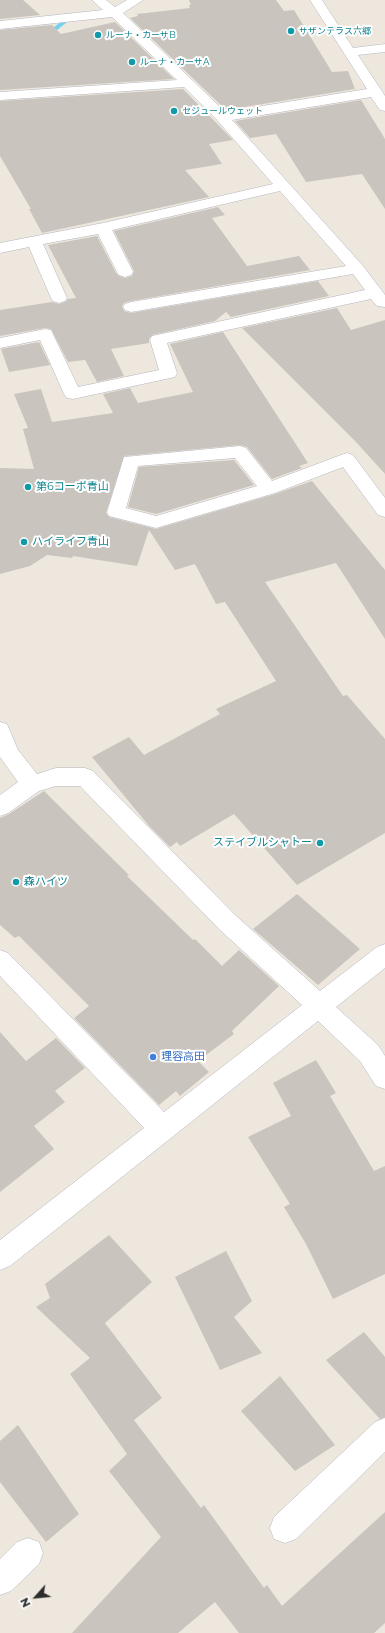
<!DOCTYPE html>
<html>
<head>
<meta charset="utf-8">
<style>
  body { margin:0 }
  #map { position:relative; width:385px; height:1633px; overflow:hidden; background:#eee7de; font-family:Montserrat,sans-serif }
  canvas { display:block }
  .north { position:absolute; left:16px; top:1577px; width:40px; height:40px; -webkit-text-stroke:3px #fff; paint-order:stroke; rotate:243deg; font-size:11px; font-weight:700; line-height:16px; text-align:center; color:#2c2c2c }
  .north::after { content:''; display:block; margin:auto; width:14px; height:18px; background:#2c2c2c; clip-path:polygon(50% 0,100% 100%,50% 72%,0 100%) }
</style>
</head>
<body>
<div id="map">
<canvas width="385" height="1633"></canvas>
<div class="north">N</div>
</div>
<script>
const g = document.querySelector('canvas').getContext('2d');
g.lineJoin = 'round';
const shape = rows => new Path2D(rows.map(r => 'M' + r).join(''));
function fill(path, color) { g.fillStyle = color; g.fill(path, 'evenodd'); }
function stroke(path, color, width, dash) { g.strokeStyle = color; g.lineWidth = width; g.lineCap = dash ? 'butt' : 'round'; g.setLineDash(dash || []); g.stroke(path); }
function write(font, color, halo, rows, align = 'center') {
  g.font = font + ' Montserrat,"Noto Sans JP",sans-serif'; g.lineWidth = 4; g.setLineDash([]); g.textBaseline = 'middle'; g.strokeStyle = halo; g.fillStyle = color; for (const [text, x, y, turn = 0] of rows) {
    g.save(); g.translate(x, y); g.rotate((+turn || 0) * Math.PI / 180); g.textAlign = isNaN(turn) ? turn : align; if (halo) g.strokeText(text, 0, 0); g.fillText(text, 0, 0); g.restore();
  }
}
fill(shape([
  [62,21,67,22,47,38,43,38,43,36,62,21]
]), '#6fd2f2');
fill(shape([
  [0,0,23,0,40,15,0,19],
  [189,0,276,0,284,11,294,10,332,72,348,71,355,89,226,110,130,18,138,16,137,14,190,8,189,5,191,5],
  [115,22,174,79,0,90,0,30,52,25,61,34],
  [183,89,233,140,209,144,222,164,185,170,209,197,42,233,29,209,31,209,0,156,0,101],
  [361,100,385,139,385,209,362,174,306,182,276,134,250,138,235,121],
  [218,207,225,215,212,218,247,266,299,256,310,270,131,301,124,303,122,306,124,311,131,313,318,281,329,296,231,317,226,312,215,321,152,335,149,339,149,343,111,349,124,376,97,382,85,360,68,362,51,329,45,328,0,336,0,310,52,302,59,304,65,302,68,299,76,298,48,245,97,236,116,273,119,276,125,278,132,276,134,271,114,231],
  [337,308,351,330,385,320,385,474,357,443,242,328],
  [223,332,308,463,299,466,302,468,272,479,247,447,240,445,124,456,106,513,109,517,156,529,275,494,312,481,385,570,385,639,336,563,265,582,343,696,347,695,385,739,385,833,297,885,234,814,180,846,177,842,170,847,150,827,92,757,129,737,144,755,220,714,216,709,276,681,225,602,216,604,195,564,175,570,149,530,137,566,73,556,72,558,47,555,30,566,0,574,0,468,34,469,23,429,28,428,14,394,41,389,52,422,113,413,103,394,130,388,138,403,193,392,170,344],
  [39,342,50,365,9,372,1,349],
  [234,460,254,485,156,514,128,507,139,467],
  [44,791,129,875,127,876,193,940,195,939,222,966,239,950,279,986,232,1031,234,1034,198,1061,209,1072,180,1096,176,1091,159,1105,74,1018,89,1006,19,936,15,938,0,925,0,818,9,814],
  [297,894,360,949,318,985,253,929],
  [0,1032,26,1061,56,1038,85,1068,55,1091,65,1102,34,1126,54,1149,0,1192],
  [316,1060,336,1093,330,1096,374,1171,385,1166,385,1274,333,1299,306,1244,284,1207,290,1204,248,1137,291,1116,273,1083],
  [109,1235,152,1282,105,1323,162,1398,134,1420,201,1508,204,1505,264,1588,267,1585,282,1606,385,1512,385,1623,374,1633,239,1633,215,1602,178,1633,72,1633,161,1537,109,1471,127,1454,70,1374,90,1358,36,1307,50,1298,45,1284],
  [226,1251,252,1301,234,1317,262,1353,220,1370,175,1277],
  [364,1332,385,1357,385,1417,380,1419,326,1360],
  [280,1376,335,1445,295,1471,241,1411],
  [18,1425,79,1514,46,1542,0,1482,0,1441]
]), '#c9c4bd');
const minor = shape([
  [92,0,106,0,115,7,127,0,143,0,123,13,225,112,367,89,310,0,322,0,353,48,385,44,385,52,358,55,385,96,385,111,380,110,371,97,232,120,363,266,385,295,385,307,377,306,371,299,167,343,177,373,175,377,73,399,67,398,64,394,40,340,0,348,0,338,45,329,51,330,78,387,159,370,150,340,152,336,365,290,353,274,131,312,125,310,123,307,125,304,131,302,346,266,280,191,112,230,133,272,131,275,125,277,119,275,117,272,98,234,43,244,67,298,65,301,59,303,53,301,51,298,29,247,0,253,0,243,103,223,273,184,217,120,184,87,0,100,0,92,177,80,112,17,0,29,0,21,103,10,92,0],
  [240,446,246,448,272,481,341,455,347,453,353,455,385,498,385,517,378,515,343,467,275,493,156,528,109,516,107,512,124,457,240,446],
  [235,458,257,486,156,516,126,508,138,466,235,458],
  [0,722,7,724,18,750,37,774,56,768,85,768,93,771,235,915,320,991,377,947,385,944,385,968,336,1007,378,1045,385,1056,385,1089,376,1086,360,1061,318,1021,10,1266,0,1270,0,1240,144,1128,0,976,0,950,8,953,164,1112,302,1005,219,929,80,786,56,786,39,791,8,813,0,816,0,795,18,782,0,757,0,722],
  [385,1418,385,1452,296,1539,285,1543,274,1539,270,1528,274,1517,375,1422,385,1418],
  [28,1538,39,1542,43,1553,39,1564,11,1591,0,1595,0,1559,17,1542,28,1538]
]);
stroke(minor, '#b2b5c0', 1);
fill(minor, '#fff');
for (const [x, y, r, color] of [
  [291,31,4,"#0f9aa8"],
  [98,35,4,"#0f9aa8"],
  [132,62,4,"#0f9aa8"],
  [174,111,4,"#0f9aa8"],
  [28,487,4,"#0f9aa8"],
  [24,542,4,"#0f9aa8"],
  [320,843,4,"#0f9aa8"],
  [16,882,4,"#0f9aa8"],
  [153,1057,4,"#3f7fe0"]
]) { const dot = new Path2D(); dot.arc(x, y, r, 0, 2 * Math.PI); g.fillStyle = color; g.fill(dot); stroke(dot, '#fff', 1.5); }
write('9px', '#0d838f', '#fff', [
  ["サザンテラス六郷",299,31],
  ["ルーナ・カーサB",106,35],
  ["ルーナ・カーサA",140,62],
  ["セジュールウェット",182,111]
], 'left');
write('11px', '#0d838f', '#fff', [
  ["第6コーポ青山",36,487],
  ["ハイライフ青山",32,542],
  ["ステイブルシャトー",312,843,"right"],
  ["森ハイツ",24,882]
], 'left');
write('11px', '#366cbe', '#fff', [
  ["理容高田",161,1057]
], 'left');
</script>
</body>
</html>
